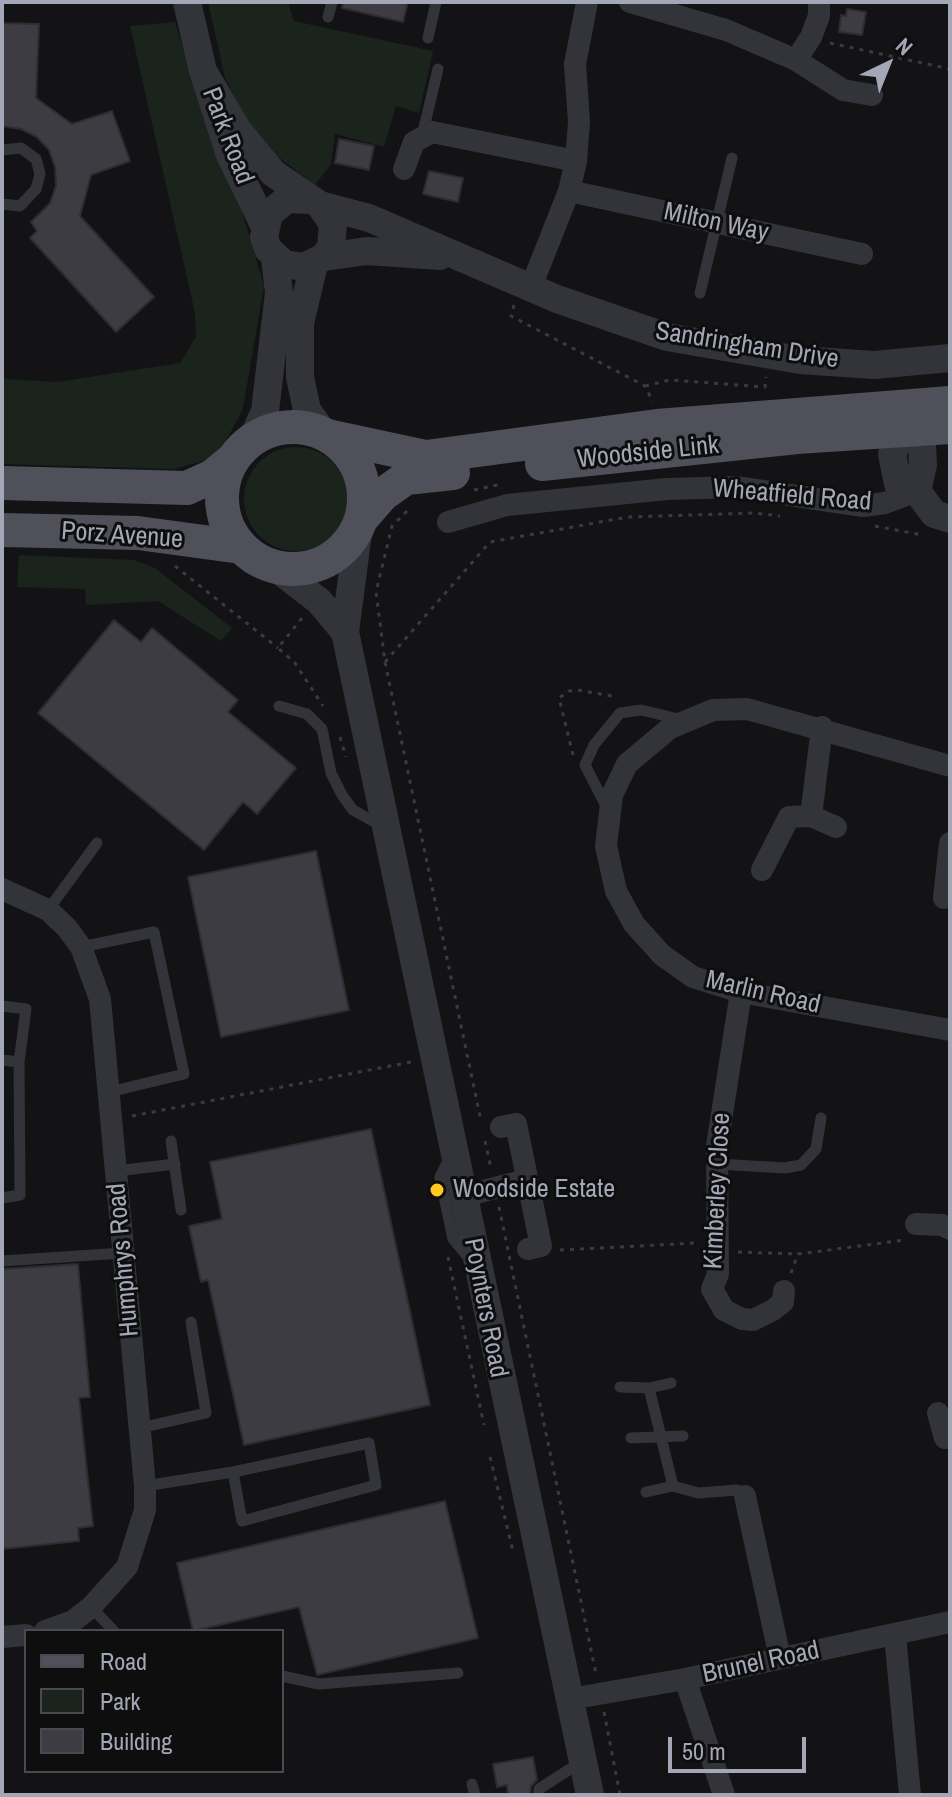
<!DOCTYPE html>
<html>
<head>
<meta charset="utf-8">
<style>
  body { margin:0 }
  #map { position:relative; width:952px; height:1797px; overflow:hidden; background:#131315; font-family:"Archivo Narrow",sans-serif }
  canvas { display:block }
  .frame { position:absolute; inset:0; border:4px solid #a3a7b6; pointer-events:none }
  .legend { position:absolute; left:24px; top:1629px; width:260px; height:144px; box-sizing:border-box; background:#0e0e0f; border:2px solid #4a4b52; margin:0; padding:10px 14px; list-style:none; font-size:24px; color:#a3a7b6 }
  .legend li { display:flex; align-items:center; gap:16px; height:40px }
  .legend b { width:40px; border:2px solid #4a4b52 }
  .north { position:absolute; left:848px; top:24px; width:80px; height:80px; -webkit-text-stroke:6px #0e0e0f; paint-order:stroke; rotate:43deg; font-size:22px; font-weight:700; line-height:32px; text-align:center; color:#a3a7b6 }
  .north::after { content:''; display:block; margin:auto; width:28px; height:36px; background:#a3a7b6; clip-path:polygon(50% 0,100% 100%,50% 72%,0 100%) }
  .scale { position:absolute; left:668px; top:1737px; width:138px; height:36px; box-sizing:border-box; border:4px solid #a3a7b6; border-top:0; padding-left:10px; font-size:24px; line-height:28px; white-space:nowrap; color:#a3a7b6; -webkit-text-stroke:6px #0e0e0f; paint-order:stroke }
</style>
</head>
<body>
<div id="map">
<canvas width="952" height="1797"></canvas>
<div class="frame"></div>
<ul class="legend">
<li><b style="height:10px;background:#4f5059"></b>Road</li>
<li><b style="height:22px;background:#1a231c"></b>Park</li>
<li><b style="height:22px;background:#3c3c42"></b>Building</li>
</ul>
<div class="north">N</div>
<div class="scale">50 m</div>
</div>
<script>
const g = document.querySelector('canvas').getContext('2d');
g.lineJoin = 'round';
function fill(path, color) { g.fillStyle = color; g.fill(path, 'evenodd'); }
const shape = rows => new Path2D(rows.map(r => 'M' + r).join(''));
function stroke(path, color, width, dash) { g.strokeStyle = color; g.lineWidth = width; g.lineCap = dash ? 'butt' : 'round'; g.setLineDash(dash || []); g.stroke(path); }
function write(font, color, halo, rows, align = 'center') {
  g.font = font + ' "Archivo Narrow",sans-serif'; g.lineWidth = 6; g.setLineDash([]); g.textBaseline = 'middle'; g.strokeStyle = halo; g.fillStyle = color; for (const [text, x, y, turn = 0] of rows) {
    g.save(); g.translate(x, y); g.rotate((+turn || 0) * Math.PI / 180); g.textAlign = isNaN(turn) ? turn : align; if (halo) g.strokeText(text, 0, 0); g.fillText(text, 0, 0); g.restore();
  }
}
fill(shape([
  [208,2,288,2,294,21,433,51,419,113,396,106,384,147,335,134,331,164,315,185,256,140,225,78],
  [175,22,215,151,239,201,264,286,243,408,218,457,174,469,2,464,2,379,57,382,180,363,196,337,195,313,130,26],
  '244 499a52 52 0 1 1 104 0a52 52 0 1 1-104 0Z',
  [19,555,134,560,155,568,232,628,221,641,158,601,86,605,85,589,17,587]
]), '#1a231c');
const building = shape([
  [343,2,408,2,403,22,342,8,343,2],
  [847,9,866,12,862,35,839,32,841,15,846,16,847,9],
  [2,23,39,24,36,98,72,124,112,111,130,161,91,175,80,216,154,297,116,332,30,238,37,231,31,222,50,203,56,186,55,167,49,150,37,137,21,129,2,126,2,23],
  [339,139,374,146,369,170,335,163,339,139],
  [429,171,463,178,458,202,423,194,429,171],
  [114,620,141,642,152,628,238,700,228,712,296,768,257,814,243,802,204,850,38,713,114,620],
  [316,851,349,1010,221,1037,188,877,316,851],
  [371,1129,430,1405,244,1445,208,1280,201,1282,189,1226,222,1219,210,1162,371,1129],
  [78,1264,90,1397,79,1398,93,1526,78,1528,79,1541,2,1549,2,1269,78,1264],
  [445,1501,478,1638,317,1675,299,1607,193,1631,177,1563,445,1501],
  [533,1757,537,1780,531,1786,530,1795,508,1795,507,1785,497,1787,493,1764,533,1757]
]);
fill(building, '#3c3c42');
stroke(building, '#2d2c31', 2);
stroke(shape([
  [830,43,950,69],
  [514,305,511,316,645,386,653,402],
  [645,386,670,380,765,387,766,377],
  [474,490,502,484],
  [407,511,392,526,376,592,385,662,481,1121],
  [875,526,922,535],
  [175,566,278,648],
  [302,618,278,648,295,663,323,706],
  [385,662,490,542,628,517,754,513,780,516],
  [340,737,346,757],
  [573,755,559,698,569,691,578,690,617,697],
  [132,1116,411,1062],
  [485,1141,491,1168],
  [499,1207,596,1674],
  [560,1250,696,1243],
  [738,1252,798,1254],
  [448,1257,484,1425],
  [791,1273,798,1254,905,1240],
  [490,1457,513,1551],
  [604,1712,620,1795]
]), '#393b41', 3, [4, 6]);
stroke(shape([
  [328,17,332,2],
  [428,38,436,2],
  [422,136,438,69],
  [2,150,21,148,36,159,40,174,36,189,20,206,2,204],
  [700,293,732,158],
  [279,706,307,714,322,729,331,773,342,795,353,810,382,826],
  [608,810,585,765,594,745,620,713,641,710,683,720],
  [48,910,97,843],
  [81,947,154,932,184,1074,109,1092],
  [2,1006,26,1009,19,1062],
  [2,1060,19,1062,20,1195,2,1198],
  [171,1141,181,1210],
  [449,1159,440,1177,453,1239,468,1257],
  [717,1164,785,1168,801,1165,816,1149,821,1118],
  [116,1171,175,1164],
  [2,1261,123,1253],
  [620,1387,649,1388,673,1486,698,1493,737,1490,745,1496],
  [649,1388,671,1383],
  [140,1428,206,1413,191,1322],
  [631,1438,683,1436],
  [145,1486,233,1472,369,1443,376,1485,242,1521,233,1472],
  [646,1492,673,1486],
  [91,1607,114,1631],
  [282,1676,319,1684,458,1673],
  [472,1784,475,1795],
  [539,1795,539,1789,581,1762]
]), '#33343a', 11);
stroke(shape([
  [630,2,726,30,796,60,811,37,819,16,819,2],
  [796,60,843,90,872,95],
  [404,169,414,142,432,132,576,161],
  [569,191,862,254],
  [531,287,569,191,576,161,579,122,575,64,587,2],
  [448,522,507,505,667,489,736,487,863,506,885,503,917,491],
  [950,766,747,709,713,710,670,728,627,764,612,795,606,846,616,891,634,924,662,955,693,977,741,992,950,1030],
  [811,816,836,827],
  [762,870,789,817,811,816,822,727],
  [2,889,48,910,67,928,81,947,100,999,145,1486,145,1510,127,1567,91,1607,73,1621,45,1631],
  [944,898,950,843],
  [741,992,717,1146,718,1274,712,1289,724,1310,742,1319,753,1320,773,1310,783,1302,784,1291],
  [501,1127,516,1124,541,1246,528,1249],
  [463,1196,527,1180],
  [916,1224,942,1225,950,1229],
  [938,1413,945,1438,950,1437],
  [745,1496,780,1658],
  [895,1635,910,1795],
  [2,1637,26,1635],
  [685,1679,724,1795],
  [570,1699,685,1679,950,1622]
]), '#33343a', 22);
stroke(shape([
  [187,2,203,71,230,155,264,225],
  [203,71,239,132,273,173,320,205,333,224,331,247,324,257,304,267,284,264,268,249,264,237,269,214,287,199,311,200],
  [320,205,369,218,557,299,667,337,800,360,874,365,950,358],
  [324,257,367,251,440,256],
  [314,264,300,323,300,377,307,410,324,434],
  [903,412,904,428,892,454,898,484,917,491],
  [904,428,922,446,923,465,917,491],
  [252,440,265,411,279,293,275,258],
  [917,491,934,514,950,519],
  [359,525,345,632,590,1795],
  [276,568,319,601,345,632]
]), '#33343a', 28);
stroke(shape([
  '222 498a71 71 0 1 1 142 0a71 71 0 1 1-142 0Z',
  [328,436,426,457,657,426,950,403],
  [542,464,797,437,950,427],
  [2,483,187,488,213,476,231,461],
  [362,518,382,495,406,478,453,473],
  [2,530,138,533,241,547]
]), '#4f5059', 34);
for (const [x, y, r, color] of [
  [437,1190,8,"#ffc920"]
]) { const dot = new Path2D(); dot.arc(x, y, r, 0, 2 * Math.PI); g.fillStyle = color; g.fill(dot); stroke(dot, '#0e0e0f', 3); }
write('26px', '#a3a7b6', '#0e0e0f', [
  ["Park Road",227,136,69],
  ["Milton Way",716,223,12],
  ["Sandringham Drive",747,346,9],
  ["Woodside Link",648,453,-6],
  ["Wheatfield Road",792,496,5],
  ["Porz Avenue",122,536,4],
  ["Marlin Road",763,993,13],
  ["Kimberley Close",718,1191,-87],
  ["Humphrys Road",124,1260,-95],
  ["Poynters Road",485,1308,79],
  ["Brunel Road",761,1663,-12]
]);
write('26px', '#a3a7b6', '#0e0e0f', [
  ["Woodside Estate",453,1190]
], 'left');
</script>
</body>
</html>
